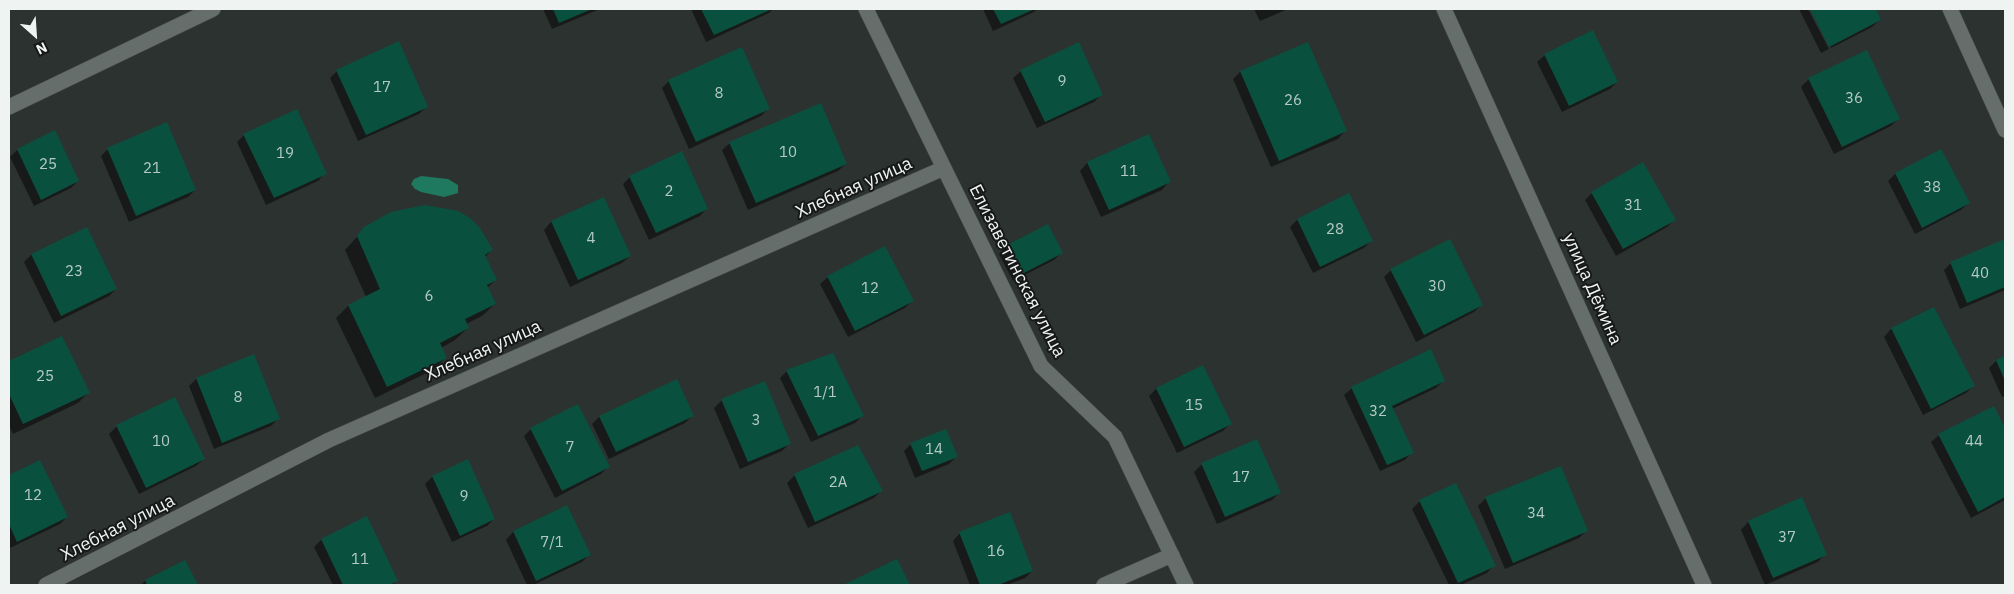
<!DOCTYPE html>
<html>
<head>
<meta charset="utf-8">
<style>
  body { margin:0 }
  #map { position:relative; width:2014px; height:594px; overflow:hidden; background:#2c3230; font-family:"IBM Plex Sans",sans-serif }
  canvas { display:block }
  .frame { position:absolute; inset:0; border:10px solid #eff3f1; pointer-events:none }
  .north { position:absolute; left:10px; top:10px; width:50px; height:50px; -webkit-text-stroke:4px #161918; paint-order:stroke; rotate:154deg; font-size:14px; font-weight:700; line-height:20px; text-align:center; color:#eff3f1 }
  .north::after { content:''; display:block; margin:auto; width:18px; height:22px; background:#eff3f1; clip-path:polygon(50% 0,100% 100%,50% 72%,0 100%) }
</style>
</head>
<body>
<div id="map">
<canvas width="2014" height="594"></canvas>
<div class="frame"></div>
<div class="north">N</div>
</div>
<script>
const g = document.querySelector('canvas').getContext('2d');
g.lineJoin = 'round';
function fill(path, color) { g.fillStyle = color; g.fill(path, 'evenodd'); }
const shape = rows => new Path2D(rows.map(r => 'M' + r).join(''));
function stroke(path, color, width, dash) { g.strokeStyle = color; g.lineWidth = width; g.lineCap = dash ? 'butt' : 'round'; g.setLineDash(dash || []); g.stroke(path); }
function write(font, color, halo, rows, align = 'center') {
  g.font = font + ' "IBM Plex Sans",sans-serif'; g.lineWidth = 4; g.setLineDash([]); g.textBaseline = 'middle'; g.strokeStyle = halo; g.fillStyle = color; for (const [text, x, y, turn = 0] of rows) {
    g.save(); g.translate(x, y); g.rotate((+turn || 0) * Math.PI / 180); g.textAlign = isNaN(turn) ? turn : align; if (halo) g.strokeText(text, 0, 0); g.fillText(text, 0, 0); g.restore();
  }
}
fill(shape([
  [421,176,448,179,458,185,458,193,444,197,421,192,415,189,411,184,414,179]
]), '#1e795e');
fill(shape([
  [543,9,600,9,552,29],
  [691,9,773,9,769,13,706,42],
  [983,9,1037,9,1034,12,993,31],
  [1254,9,1288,9,1260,21],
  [1799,9,1808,9,1829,49,1821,53],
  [1811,9,1874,9,1880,20,1872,27,1831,48],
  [1545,55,1617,82,1610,89,1562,112,1537,62],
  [337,71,426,107,419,114,358,141,330,78],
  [1021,71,1102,94,1094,102,1037,128,1013,78],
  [1240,72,1345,131,1338,139,1271,167,1233,79],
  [1809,79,1899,118,1891,126,1834,154,1801,87],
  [669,81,768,109,761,116,689,149,662,88],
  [54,132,78,181,71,188,34,206,10,157,17,150],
  [244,135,325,173,318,181,266,205,237,142],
  [1148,136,1169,182,1162,190,1101,217,1080,171,1087,163],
  [730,143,846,164,838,171,748,210,722,150],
  [108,149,195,190,188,197,129,222,101,156],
  [1941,151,1968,203,1961,210,1915,234,1888,181,1895,174],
  [630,177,707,208,700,216,649,240,623,184],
  [1592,193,1674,220,1667,227,1616,256,1585,200],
  [1349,195,1371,241,1364,248,1313,273,1290,227,1297,220],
  [603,199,630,256,622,263,570,287,544,230,551,222],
  [86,228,116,289,109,296,54,323,24,262,31,255],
  [365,228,492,250,485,257,496,280,487,288,495,304,482,316,466,324,468,328,455,340,441,348,445,358,433,370,375,398,336,318,348,306,366,297,345,250],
  [2004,241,2005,290,1960,309,1944,270,1951,263],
  [1006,247,1061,253,1054,260,1013,281,999,254],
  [1391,270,1481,305,1474,312,1416,342,1384,277],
  [828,277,912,301,905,308,848,337,820,284],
  [1934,308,1973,386,1966,393,1923,415,1884,337,1891,329],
  [62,337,88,393,78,403,13,434,9,425,9,362],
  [2005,357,2005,396,2002,397,1989,368,1996,361],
  [1203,366,1230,424,1223,431,1177,453,1149,396,1156,389],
  [787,371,862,416,855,423,811,442,780,378],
  [196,379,278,419,271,426,214,449,189,386],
  [1444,380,1436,388,1392,409,1412,452,1405,460,1380,471,1344,395,1352,388],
  [676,381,693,415,685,423,609,459,592,424,599,417],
  [722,400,790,443,782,451,740,469,714,408],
  [1994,407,2005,430,2005,500,1971,518,1931,442,1939,435],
  [117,426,204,459,196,466,139,494,109,434],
  [531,429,608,467,601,474,555,498,524,436],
  [911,444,956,457,949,464,915,478,904,451],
  [40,461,67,517,60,524,10,548,9,476],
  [467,461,494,519,487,526,452,542,425,484,432,477],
  [1202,464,1279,493,1272,500,1217,524,1194,472],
  [795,475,881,491,874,498,808,528,787,483],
  [1486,498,1586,531,1579,538,1505,569,1478,506],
  [1801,499,1825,554,1818,562,1765,585,1741,530,1748,522],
  [1420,501,1494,565,1487,573,1461,585,1449,585,1412,509],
  [567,507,590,554,582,562,533,585,527,585,506,540,513,532],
  [960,533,1032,571,1025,578,1007,585,970,585,953,541],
  [321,540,397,580,392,585,333,585,314,547],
  [896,560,908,585,845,585],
  [185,561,197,585,141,585,145,581]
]), '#0007');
fill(shape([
  [553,9,592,9,559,23],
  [701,9,772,9,714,35],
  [993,9,1035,9,1001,24],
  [1810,9,1876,9,1881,20,1829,47],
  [1593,30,1618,82,1569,106,1544,54],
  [399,41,428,107,366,135,336,70],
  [1079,42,1103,95,1045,122,1020,70],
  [1308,42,1347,131,1279,161,1240,71],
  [742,47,770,109,696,142,668,80],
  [1867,50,1900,119,1842,147,1808,78],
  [821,103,847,164,756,203,729,142],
  [297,109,327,174,274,198,243,134],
  [167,122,196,190,136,216,107,148],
  [55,130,79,181,41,200,17,149],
  [1149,134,1171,182,1109,210,1087,162],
  [1941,149,1970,203,1922,228,1895,173],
  [682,151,708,209,656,233,629,176],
  [1643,162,1676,220,1623,249,1591,192],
  [1349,193,1373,241,1320,267,1297,219],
  [604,197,631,256,578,280,551,221],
  [425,205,458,211,470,218,480,228,493,250,485,255,497,280,487,285,496,304,465,319,469,328,440,343,447,358,387,387,348,305,380,289,357,236,364,227,391,212],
  [1048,224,1063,253,1020,275,1005,246],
  [87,227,117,289,61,316,31,254],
  [1450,239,1483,305,1424,335,1390,269],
  [2005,239,2005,287,1967,303,1950,262],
  [885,246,914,301,855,331,827,276],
  [1934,307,1975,386,1931,409,1891,328],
  [62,336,90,393,23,424,9,394,9,361],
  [1431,349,1445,381,1392,406,1414,453,1387,465,1351,387],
  [833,353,864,416,818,436,786,370],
  [254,354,280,419,222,443,196,378],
  [2005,355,2005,381,1996,360],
  [1203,365,1232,424,1184,447,1156,388],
  [677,379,694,416,616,452,599,416],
  [765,381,791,444,748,462,721,399],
  [175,397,205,459,146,488,116,425],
  [578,404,610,467,562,491,530,428],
  [1994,406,2005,428,2005,497,1978,512,1938,434],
  [946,429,958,457,922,471,910,443],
  [1257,439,1281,493,1225,517,1201,463],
  [858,445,883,491,815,522,794,474],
  [468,459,495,519,460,536,432,476],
  [40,460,68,517,17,542,9,524,9,475],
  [1561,466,1588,531,1513,563,1485,497],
  [1456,483,1496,566,1458,583,1419,500],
  [1802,497,1827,555,1773,578,1748,521],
  [567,505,591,555,536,581,513,531],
  [1010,512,1033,571,998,585,980,585,959,532],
  [367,516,398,581,389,585,343,585,321,539],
  [897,559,910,585,843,585],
  [185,560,198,585,147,585,145,580]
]), '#09513e');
const minor = shape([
  [866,9,1041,366,1115,437,1186,585],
  [1444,9,1704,585],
  [1950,9,2005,130],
  [9,107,213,9],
  [46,585,329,440,944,168],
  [1104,585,1172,555]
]);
stroke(minor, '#494e4c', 16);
stroke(minor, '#666e6b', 15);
write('15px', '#b6cac4', null, [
  ["9",1062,82],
  ["17",382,88],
  ["8",719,94],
  ["36",1854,99],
  ["26",1293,101],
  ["10",788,153],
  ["19",285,154],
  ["25",48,165],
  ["21",152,169],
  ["11",1129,172],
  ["38",1932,188],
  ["2",669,192],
  ["31",1633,206],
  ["28",1335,230],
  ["4",591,239],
  ["23",74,272],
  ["40",1980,274],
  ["30",1437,287],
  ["12",870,289],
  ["6",429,297],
  ["25",45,377],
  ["1/1",825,393],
  ["8",238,398],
  ["15",1194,406],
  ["32",1378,412],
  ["3",756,421],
  ["10",161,442],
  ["44",1974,442],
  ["7",570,448],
  ["14",934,450],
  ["17",1241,478],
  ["2А",838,483],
  ["12",33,496],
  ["9",464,497],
  ["34",1536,514],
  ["37",1787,538],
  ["7/1",552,543],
  ["16",996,552],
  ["11",360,560]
]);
write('18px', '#eff3f1', '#161918', [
  ["Хлебная улица",854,188,-24],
  ["Елизаветинская улица",1017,271,63],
  ["улица Дёмина",1592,289,66],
  ["Хлебная улица",483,351,-24],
  ["Хлебная улица",118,528,-27]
]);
</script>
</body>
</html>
